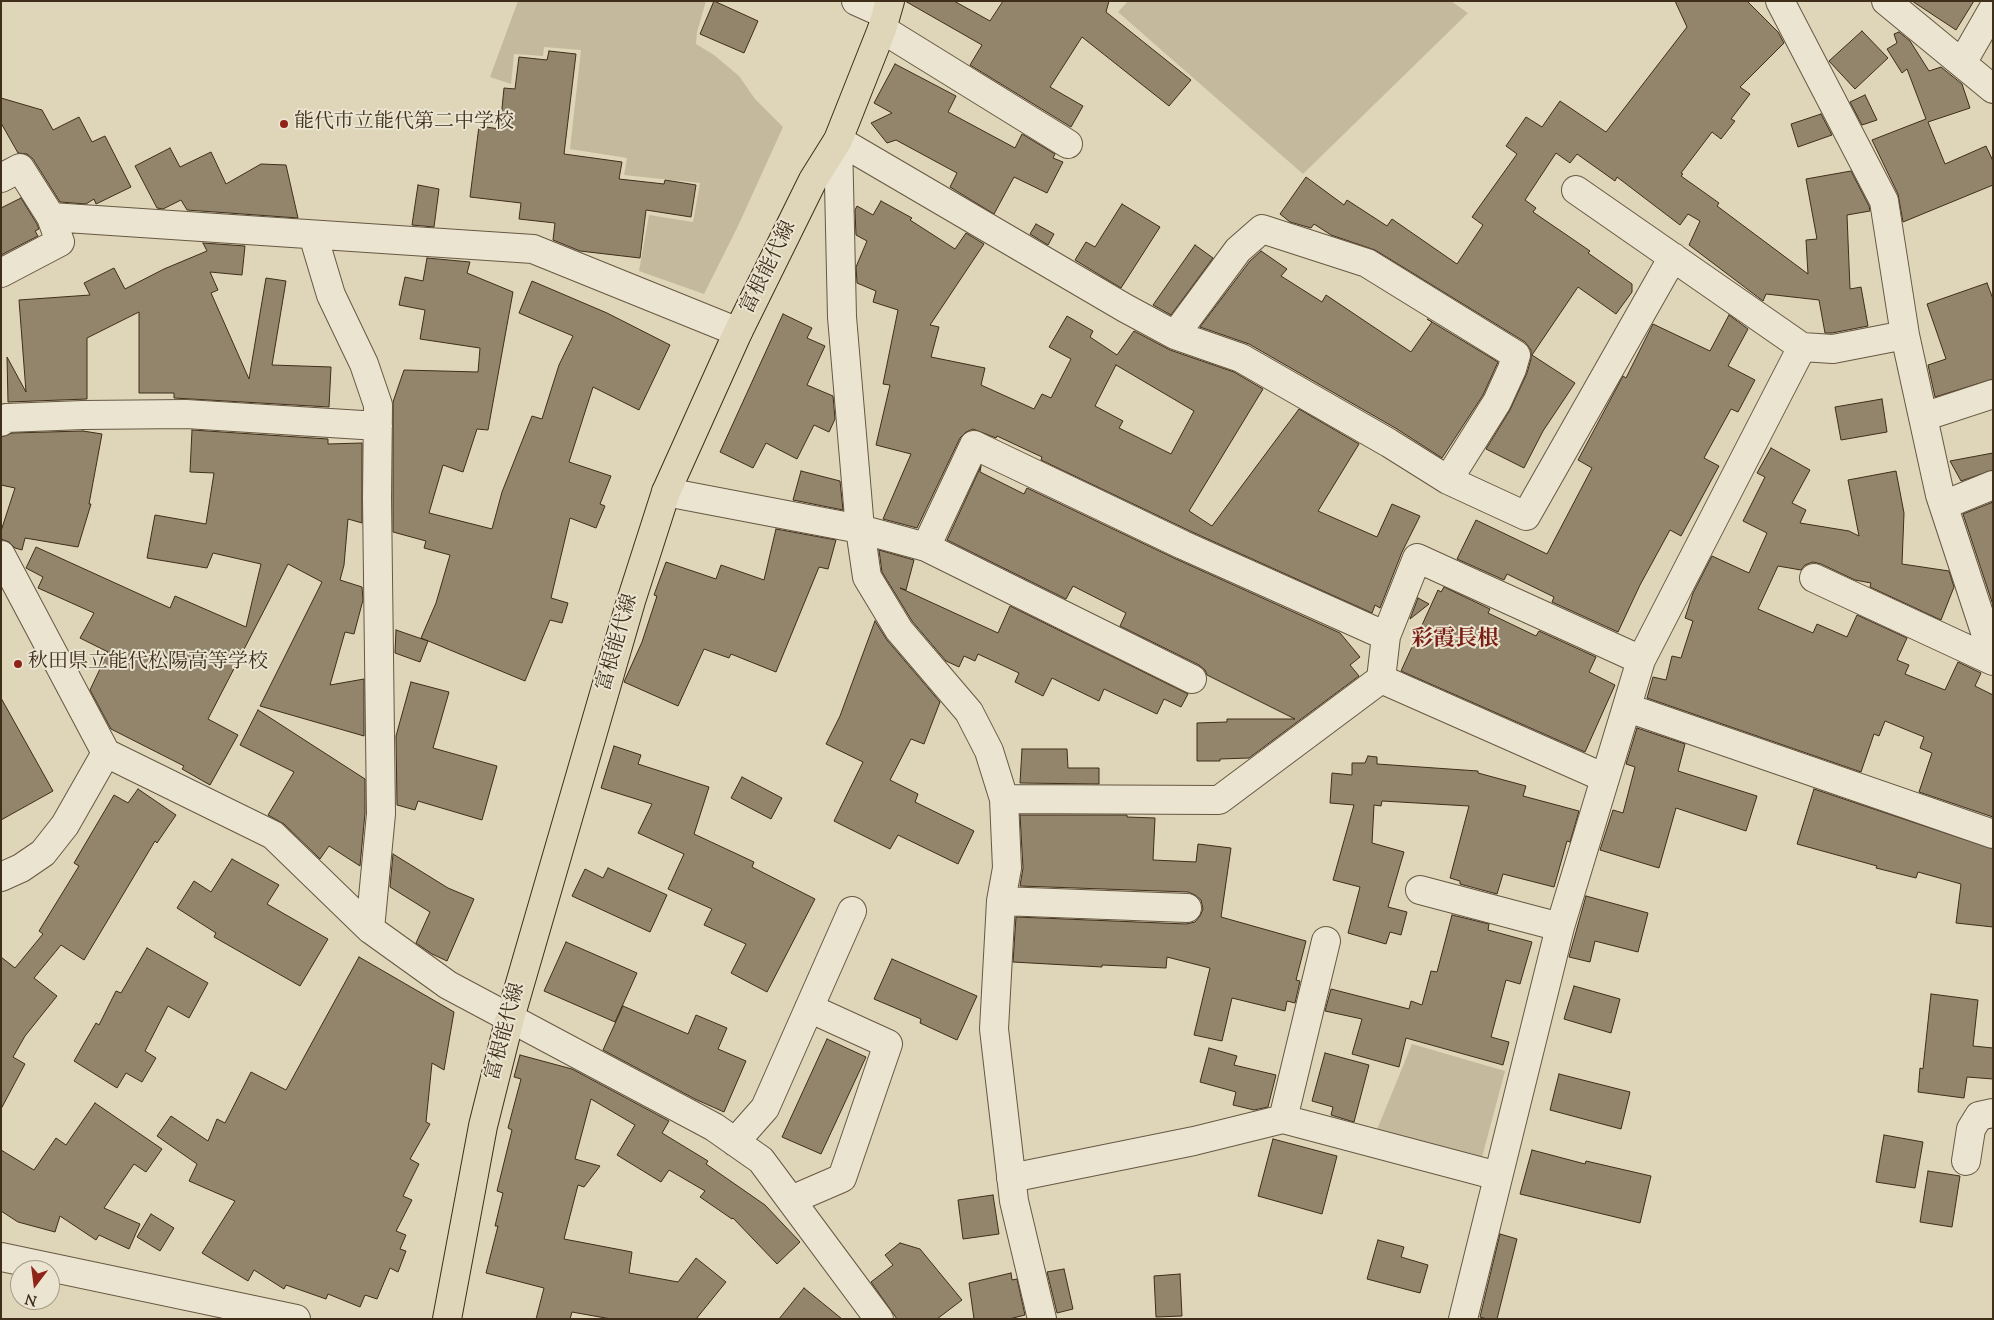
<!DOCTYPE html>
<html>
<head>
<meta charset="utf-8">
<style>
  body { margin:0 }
  #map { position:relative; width:1994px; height:1320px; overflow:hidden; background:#dfd5b8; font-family:"Sorts Mill Goudy",serif }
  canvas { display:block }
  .frame { position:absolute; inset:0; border:2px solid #3f2e1a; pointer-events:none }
  .north { position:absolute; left:10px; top:1260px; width:50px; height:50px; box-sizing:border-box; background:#eae4d1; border:1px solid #a69b88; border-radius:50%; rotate:195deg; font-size:14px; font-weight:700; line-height:20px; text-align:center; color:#3f2e1a }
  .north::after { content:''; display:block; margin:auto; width:18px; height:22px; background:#8f2418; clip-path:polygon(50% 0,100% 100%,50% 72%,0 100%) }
</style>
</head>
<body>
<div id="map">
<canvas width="1994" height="1320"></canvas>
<div class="frame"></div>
<div class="north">N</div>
</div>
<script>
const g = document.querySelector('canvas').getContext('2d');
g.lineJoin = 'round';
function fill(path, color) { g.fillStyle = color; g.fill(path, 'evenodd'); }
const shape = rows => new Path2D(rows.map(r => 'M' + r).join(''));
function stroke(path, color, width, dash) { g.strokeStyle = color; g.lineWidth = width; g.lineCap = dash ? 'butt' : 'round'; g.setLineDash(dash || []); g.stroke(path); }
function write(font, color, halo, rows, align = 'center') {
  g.font = font + ' "Sorts Mill Goudy","Noto Serif JP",serif'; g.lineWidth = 4; g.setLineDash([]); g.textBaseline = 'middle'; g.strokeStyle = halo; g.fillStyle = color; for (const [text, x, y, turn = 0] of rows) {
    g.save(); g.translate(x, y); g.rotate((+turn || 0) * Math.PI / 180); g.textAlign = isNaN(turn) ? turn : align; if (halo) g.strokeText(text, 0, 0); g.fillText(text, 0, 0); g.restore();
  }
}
fill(shape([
  [518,1,706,1,697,32,696,44,714,55,739,76,755,99,783,127,738,226,704,294,639,271,649,215,693,222,700,183,624,175,627,158,570,149,581,50,544,47,543,56,514,54,511,84,490,77],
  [1128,1,1451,1,1468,13,1303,174,1118,12],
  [1412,1044,1505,1071,1480,1165,1374,1137]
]), '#c4b99d');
const building = shape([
  [714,1,758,21,744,53,700,34,714,1],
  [905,1,954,1,990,21,1003,1,1109,1,1106,12,1191,80,1169,106,1082,37,1050,87,1083,106,1071,127,970,65,982,45,905,1],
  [1675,1,1747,1,1778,32,1784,43,1740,87,1750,94,1731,119,1735,121,1721,139,1712,132,1681,173,1683,174,1681,176,1719,203,1717,206,1808,274,1806,240,1817,239,1806,179,1851,171,1869,206,1870,211,1847,215,1850,289,1861,287,1868,326,1832,333,1825,333,1819,300,1766,294,1763,301,1689,245,1700,221,1688,214,1680,225,1617,177,1615,181,1577,154,1570,163,1556,153,1525,200,1536,208,1533,212,1590,251,1588,253,1632,284,1632,292,1616,314,1578,287,1532,355,1575,383,1543,431,1524,468,1486,449,1510,410,1527,373,1531,359,1531,350,1525,342,1375,250,1331,235,1314,224,1311,228,1290,222,1280,214,1306,177,1344,205,1347,200,1387,226,1392,219,1457,264,1483,225,1472,217,1517,154,1506,146,1526,117,1542,127,1560,101,1606,132,1687,27,1675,1],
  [1912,1,1974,1,1956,30,1912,1],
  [1862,31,1888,58,1855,89,1829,61,1862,31],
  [1899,32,1910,41,1929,71,1941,67,1962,84,1970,108,1928,122,1945,164,1986,146,1993,161,1993,185,1903,222,1898,194,1872,140,1926,119,1907,69,1902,73,1887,49,1897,43,1894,34,1899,32],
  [549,51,576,54,564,154,622,162,619,179,664,184,665,180,696,185,691,217,646,210,640,258,580,251,553,240,555,223,519,219,521,203,470,197,479,126,500,129,504,88,515,89,519,57,547,60,549,51],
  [895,64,956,96,948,112,1015,148,1022,134,1055,154,1053,158,1063,162,1047,193,1014,177,994,214,950,187,957,173,896,140,887,143,871,123,892,113,874,103,895,64],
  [1865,95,1877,120,1862,125,1850,102,1865,95],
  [1,98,42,110,53,130,79,117,92,142,105,136,131,187,96,204,94,199,86,204,60,202,33,159,27,154,18,153,1,123,1,98],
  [1821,114,1832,135,1798,147,1791,124,1821,114],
  [170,148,180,167,211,152,226,184,261,164,286,165,298,218,187,210,181,200,163,209,157,208,135,166,170,148],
  [418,185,439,189,434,227,412,225,418,185],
  [21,198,37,224,39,229,35,231,38,236,1,255,1,208,21,198],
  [881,201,912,218,910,220,955,249,966,233,984,244,930,325,939,327,931,357,985,368,981,385,1034,409,1042,394,1051,398,1071,359,1049,347,1067,316,1093,331,1090,337,1117,355,1134,331,1170,350,1234,372,1263,389,1189,511,1212,526,1299,409,1359,444,1318,511,1377,537,1392,504,1420,516,1402,552,1380,608,1375,605,1372,613,1190,531,1041,460,1042,457,997,436,996,438,973,429,966,432,960,438,917,528,883,519,911,454,876,445,890,385,883,384,898,310,873,302,876,291,857,283,856,267,867,241,856,235,855,210,857,206,873,215,881,201],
  [1116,365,1194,411,1171,454,1119,428,1123,421,1095,406,1116,365],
  [1122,204,1160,227,1121,288,1075,260,1086,242,1095,247,1122,204],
  [1036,224,1054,234,1048,245,1030,234,1036,224],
  [203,243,245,246,242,275,210,272,218,290,211,293,249,379,266,278,286,281,272,365,331,367,329,407,174,398,174,393,139,393,139,312,87,338,87,399,8,402,7,357,26,392,19,300,90,295,84,283,114,268,125,289,164,269,207,251,203,243],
  [1195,245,1213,258,1171,315,1153,305,1195,245],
  [1261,251,1287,269,1281,276,1322,302,1326,295,1411,352,1432,322,1427,319,1498,362,1483,395,1442,458,1397,429,1249,344,1200,327,1250,261,1261,251],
  [427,258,470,262,467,273,513,292,488,430,477,429,463,472,443,465,429,513,492,529,502,492,532,416,542,419,559,365,573,336,519,313,532,281,607,313,670,345,639,410,593,387,569,462,611,476,600,504,605,506,596,528,570,518,551,598,568,603,562,623,550,620,525,681,421,638,436,603,450,555,424,548,426,541,393,532,393,402,404,370,478,372,480,348,420,339,425,310,399,305,405,277,423,281,427,258],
  [1987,283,1993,299,1993,379,1935,397,1928,365,1946,359,1927,304,1987,283],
  [783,314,812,328,807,338,825,346,807,385,833,396,835,419,829,432,814,425,797,459,766,443,753,468,720,452,783,314],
  [1729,315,1748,329,1728,366,1755,380,1738,412,1731,409,1704,458,1719,466,1681,536,1670,530,1640,585,1618,632,1552,602,1554,597,1507,574,1504,580,1457,559,1476,520,1547,554,1592,468,1578,460,1623,376,1626,378,1653,324,1710,351,1729,315],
  [1882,399,1887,432,1841,440,1835,407,1882,399],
  [192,430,328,439,328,444,362,443,362,523,348,519,344,565,340,580,362,587,363,600,354,634,345,632,330,685,364,679,364,736,260,706,322,582,288,564,208,719,238,735,210,785,182,769,184,766,111,729,90,690,108,652,80,638,94,613,38,588,43,577,26,568,36,547,170,608,175,596,246,627,261,564,213,553,207,568,147,558,155,515,206,524,214,473,190,472,192,430],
  [83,431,102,434,89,504,91,504,78,547,25,538,22,550,15,548,9,542,1,539,1,531,15,488,1,485,1,437,12,433,83,431],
  [1771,448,1810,470,1792,503,1806,510,1800,523,1849,531,1859,536,1848,480,1896,471,1904,513,1902,564,1949,571,1954,587,1941,620,1870,587,1871,583,1855,580,1821,564,1813,562,1805,565,1801,570,1778,566,1758,609,1813,633,1817,624,1847,637,1857,615,1907,638,1897,660,1909,665,1905,674,1945,690,1958,662,1981,673,1975,686,1993,695,1993,817,1919,792,1932,753,1920,748,1924,737,1885,721,1879,736,1874,734,1861,772,1647,698,1653,677,1666,680,1672,656,1681,658,1693,621,1685,618,1693,593,1712,556,1749,573,1767,533,1743,521,1765,477,1757,473,1771,448],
  [1993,453,1993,470,1961,481,1950,461,1993,453],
  [981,466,980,472,1024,494,1027,488,1176,559,1340,633,1360,657,1350,665,1359,676,1249,758,1220,759,1220,761,1197,761,1197,723,1227,722,1227,719,1295,719,1207,675,1205,670,1199,665,1120,626,1126,613,1073,586,1066,599,947,540,981,466],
  [801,471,840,481,843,510,793,500,801,471],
  [1993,502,1993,605,1963,514,1993,502],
  [776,529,836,540,828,569,819,567,776,672,731,654,729,658,704,649,678,706,624,682,642,642,657,596,654,595,666,562,716,579,721,565,764,580,776,529],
  [879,550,914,560,906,590,900,588,998,633,1010,606,1188,694,1181,707,1164,699,1157,714,1104,689,1099,701,1052,678,1043,696,1015,682,1019,673,978,654,975,661,964,656,959,667,946,661,912,621,882,572,879,550],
  [1444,587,1490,609,1488,613,1536,636,1539,631,1596,657,1589,672,1615,685,1585,752,1401,671,1438,590,1441,592,1444,587],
  [1418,598,1429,604,1410,619,1418,598],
  [875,621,887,640,940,702,924,744,911,739,890,780,918,794,915,802,974,831,958,864,898,835,890,849,834,821,863,762,826,744,840,716,875,621],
  [396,630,428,641,420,662,395,653,396,630],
  [411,682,449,692,433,748,497,766,482,820,418,801,415,810,397,805,396,736,411,682],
  [1,698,53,791,1,820,1,698],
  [258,710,365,779,365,813,360,866,329,846,320,859,284,824,268,815,294,772,240,745,258,710],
  [1637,728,1685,744,1678,771,1757,796,1746,831,1676,808,1659,868,1600,850,1613,810,1623,813,1635,767,1626,764,1637,728],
  [614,746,641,755,638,764,709,787,694,834,754,862,752,867,815,899,767,992,731,973,746,944,704,925,712,909,668,889,684,854,638,833,652,804,601,788,614,746],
  [1022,749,1067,749,1068,768,1099,768,1099,784,1020,783,1022,749],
  [1368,756,1377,757,1377,764,1478,771,1478,773,1526,786,1523,796,1579,811,1570,842,1567,841,1554,887,1503,874,1497,894,1460,884,1460,881,1450,878,1469,806,1382,801,1381,806,1374,805,1372,843,1404,852,1388,907,1407,912,1401,935,1390,932,1386,944,1348,933,1360,887,1333,880,1354,805,1330,803,1332,773,1352,775,1352,763,1365,763,1368,756],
  [742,777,782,798,771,819,731,798,742,777],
  [138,789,176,815,157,843,155,841,84,960,61,945,34,978,57,996,25,1036,13,1057,25,1064,1,1109,1,957,15,968,43,934,39,931,79,866,74,863,114,795,128,803,138,789],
  [1814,789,1993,849,1993,927,1956,923,1961,884,1918,872,1916,878,1876,868,1877,866,1797,844,1814,789],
  [1020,815,1127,815,1127,817,1155,818,1153,860,1196,862,1198,844,1231,848,1221,917,1306,941,1296,980,1300,981,1295,1003,1287,1001,1285,1011,1232,998,1222,1041,1194,1035,1210,968,1167,957,1166,968,1102,965,1102,967,1013,962,1016,917,1186,924,1195,922,1200,916,1203,909,1201,900,1195,895,1188,892,1020,886,1023,868,1020,815],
  [393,854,448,888,474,899,447,961,432,954,416,943,430,912,390,887,393,854],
  [232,859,279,885,267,904,328,939,300,986,214,937,216,933,177,908,194,881,211,892,232,859],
  [608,868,667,895,650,932,572,896,585,869,603,878,608,868],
  [1586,896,1648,913,1638,952,1595,941,1590,962,1569,957,1586,896],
  [1452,915,1489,924,1488,930,1532,942,1520,984,1506,980,1491,1037,1509,1042,1503,1065,1406,1038,1399,1067,1352,1054,1362,1019,1325,1011,1331,989,1409,1009,1411,1001,1422,1005,1431,971,1437,972,1452,915],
  [566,942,637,973,615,1022,544,991,566,942],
  [147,948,208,983,189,1018,168,1006,145,1051,156,1058,142,1082,126,1073,117,1088,74,1061,96,1023,99,1025,116,991,121,993,147,948],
  [359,957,454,1012,444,1070,432,1063,426,1122,430,1124,410,1159,419,1164,403,1196,412,1200,396,1231,406,1235,400,1249,406,1251,398,1272,390,1268,377,1299,365,1295,360,1307,328,1294,326,1299,286,1285,284,1289,254,1270,248,1281,202,1253,235,1201,189,1181,197,1164,157,1136,171,1116,208,1141,217,1119,225,1123,251,1072,286,1090,359,957],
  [892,959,977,996,957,1040,920,1023,921,1019,874,999,892,959],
  [1574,986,1620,999,1611,1033,1564,1019,1574,986],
  [1931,994,1978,1000,1973,1046,1993,1048,1993,1079,1967,1077,1964,1098,1918,1092,1920,1068,1923,1069,1931,994],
  [623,1006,688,1034,696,1015,727,1028,718,1049,746,1061,724,1112,695,1099,603,1050,623,1006],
  [827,1039,866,1057,821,1154,782,1137,827,1039],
  [1209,1048,1237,1056,1234,1065,1276,1075,1268,1107,1254,1110,1233,1105,1236,1092,1200,1082,1209,1048],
  [1325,1053,1369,1065,1354,1122,1331,1115,1333,1107,1312,1101,1325,1053],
  [520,1055,572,1069,669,1121,662,1133,708,1161,706,1164,765,1205,800,1242,777,1264,733,1218,732,1219,700,1197,705,1191,669,1170,661,1182,617,1155,635,1125,591,1099,575,1159,600,1166,584,1187,578,1185,564,1239,632,1252,629,1273,678,1282,696,1258,726,1282,696,1319,611,1319,572,1312,570,1319,536,1319,544,1288,486,1273,498,1226,495,1226,503,1193,497,1191,512,1130,508,1128,521,1079,514,1077,520,1055],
  [1559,1074,1630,1092,1621,1129,1550,1110,1559,1074],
  [95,1103,162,1149,146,1172,134,1164,104,1208,140,1224,129,1249,99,1235,96,1240,60,1216,55,1232,18,1222,1,1211,1,1150,34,1170,56,1138,66,1145,95,1103],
  [1884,1135,1923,1142,1915,1188,1876,1182,1884,1135],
  [1273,1139,1337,1156,1322,1214,1258,1196,1273,1139],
  [1532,1150,1585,1164,1586,1161,1651,1176,1640,1223,1520,1194,1532,1150],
  [1928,1171,1960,1176,1952,1227,1920,1222,1928,1171],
  [993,1195,999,1234,963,1239,958,1200,993,1195],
  [151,1214,174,1228,160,1251,137,1237,151,1214],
  [1500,1234,1517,1239,1497,1319,1487,1319,1480,1317,1500,1234],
  [1378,1240,1404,1247,1401,1257,1428,1265,1420,1293,1367,1279,1378,1240],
  [900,1243,920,1249,962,1300,937,1319,897,1319,871,1282,893,1265,885,1255,900,1243],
  [1064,1269,1073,1309,1057,1313,1047,1272,1064,1269],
  [1011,1273,1012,1280,1017,1279,1025,1315,1009,1319,974,1319,969,1283,1011,1273],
  [1180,1274,1182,1316,1156,1317,1154,1276,1180,1274],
  [804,1288,842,1319,779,1319,804,1288]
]);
fill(building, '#92856c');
stroke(building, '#3f2e1a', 1);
const minor = shape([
  [856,1,885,14],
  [1780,1,1884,201,1905,335,1940,495,1986,635,1993,645],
  [1886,1,1993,89],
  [882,29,1068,144],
  [1962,63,1993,9],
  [838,140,842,317,860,529,867,577,899,630,969,712,989,751,1004,799,1007,868,1001,901,994,1029,1014,1201,1042,1319],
  [838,140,1125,308,1175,335,1241,358,1389,443,1448,480,1526,516,1673,257],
  [1,178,20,168,51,217,60,242,1,273],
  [1576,190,1802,347,1833,349,1905,335],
  [51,217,533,249,738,332],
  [313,235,331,295,364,364,378,405,377,498,381,814,370,929],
  [1175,335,1238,250,1262,229,1367,263,1516,355,1512,369,1497,402,1448,480],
  [1923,417,1993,394],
  [1,422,6,418,83,415,186,414,378,426],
  [666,492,860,529,926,547,974,445,1183,545,1386,636],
  [1944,505,1993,485],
  [926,547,1192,679],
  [1,555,106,753,273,835,370,929,448,985,714,1127,761,1160,879,1319],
  [1814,578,1993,661],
  [1628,708,1993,834],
  [1605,778,1381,679,1386,636,1417,558,1641,660],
  [1004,799,1219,800,1381,679],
  [1,877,21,868,43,853,65,825,106,753],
  [1420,890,1560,927],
  [1001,901,1187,908],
  [1283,1119,1326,941],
  [735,1142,765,1108,852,911],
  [1966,1161,1971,1129,1979,1116,1993,1113],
  [1011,1178,1194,1141,1283,1119,1498,1176],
  [791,1200,842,1178,888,1044,809,1008],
  [1,1257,296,1319],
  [1463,1319,1560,927,1641,660,1802,347]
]);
const major = shape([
  [447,1319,483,1126,510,1018,631,601,666,492,738,332,813,180,838,140,882,29,890,1]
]);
stroke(minor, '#675842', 30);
stroke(major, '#3f2e1a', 30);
stroke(minor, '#eae4d1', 28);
stroke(major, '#dfd5b8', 28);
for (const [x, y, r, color] of [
  [284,124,5,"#8f2418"],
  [18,664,5,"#8f2418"]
]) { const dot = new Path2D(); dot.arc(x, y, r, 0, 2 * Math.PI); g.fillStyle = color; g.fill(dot); stroke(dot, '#eae4d1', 2); }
write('20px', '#3f2e1a', '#eae4d1', [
  ["能代市立能代第二中学校",294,124],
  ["秋田県立能代松陽高等学校",28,664]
], 'left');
write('20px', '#3f2e1a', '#eae4d1', [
  ["富根能代線",770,268,-64],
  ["富根能代線",619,643,-74],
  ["富根能代線",507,1032,-75]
]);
write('bold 22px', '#7a1f14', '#eae4d1', [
  ["彩霞長根",1455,641]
]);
</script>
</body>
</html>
